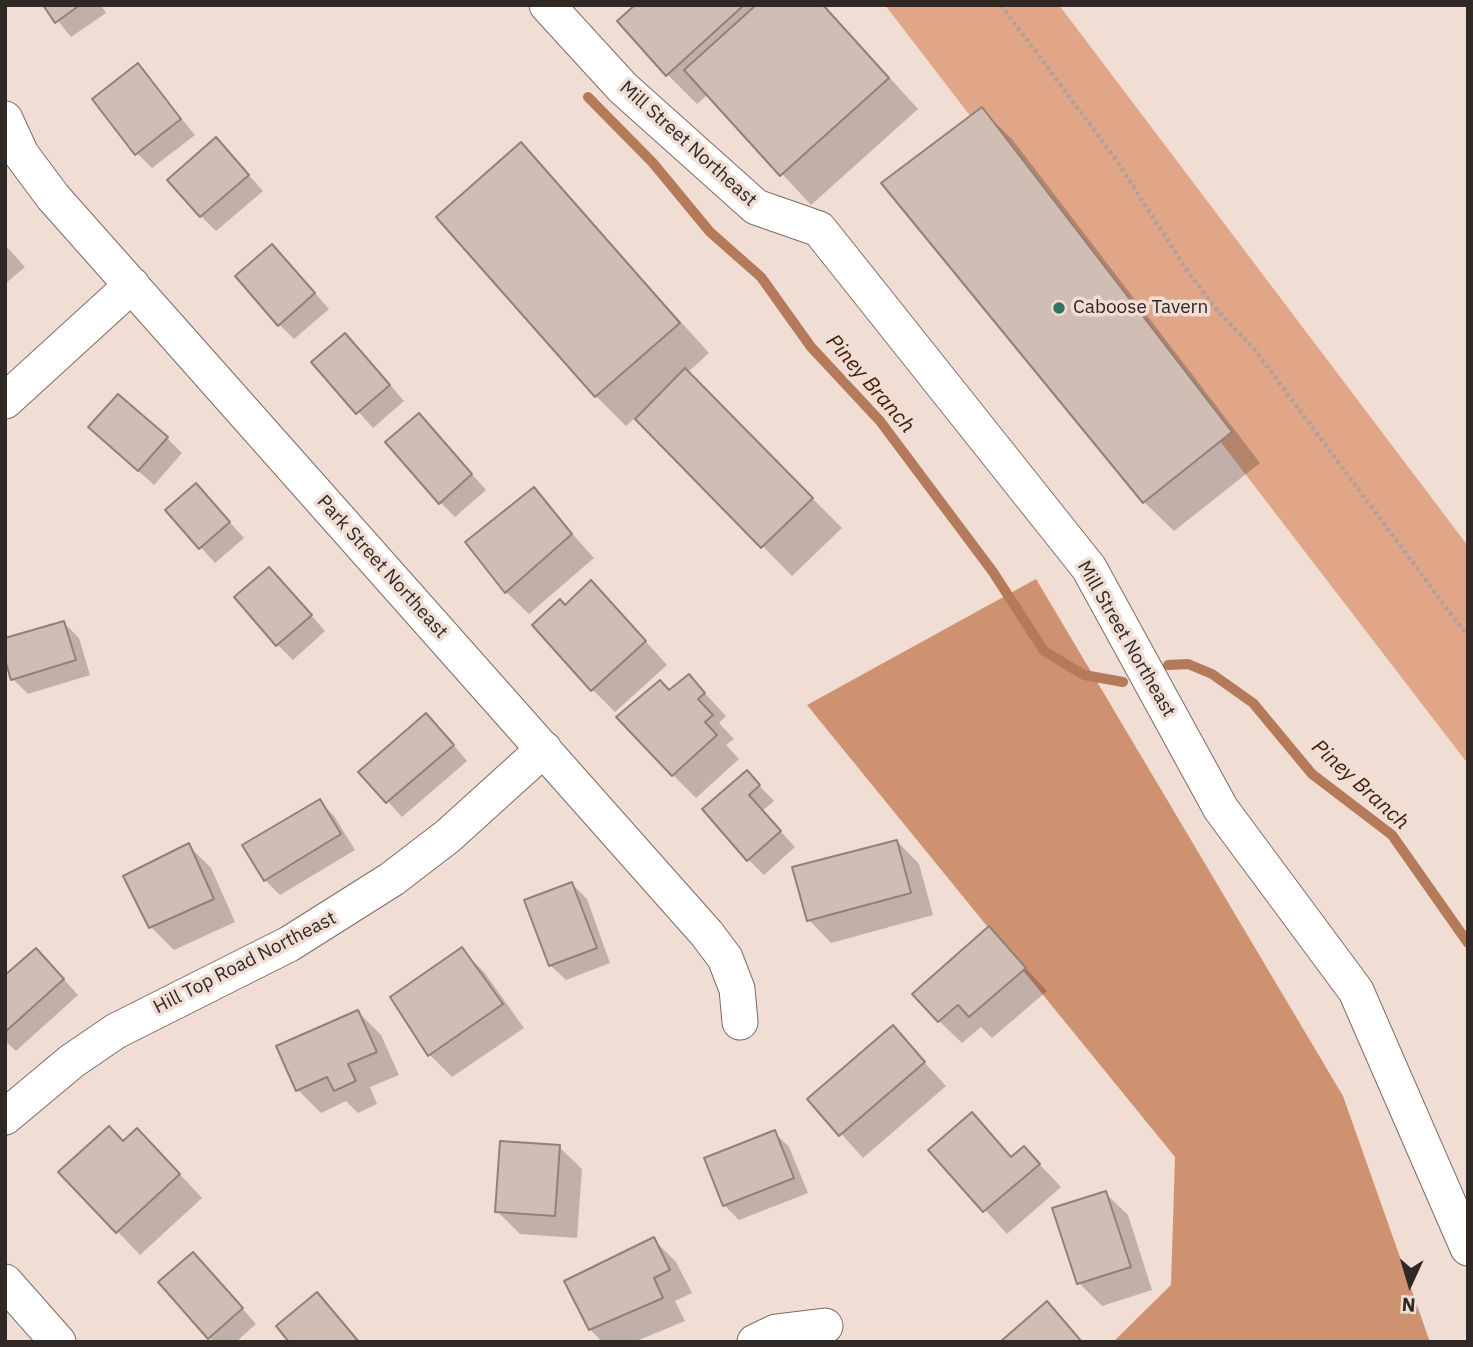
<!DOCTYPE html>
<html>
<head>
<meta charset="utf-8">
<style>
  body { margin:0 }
  #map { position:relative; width:1473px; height:1347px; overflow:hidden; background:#f0ddd4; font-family:"IBM Plex Sans",sans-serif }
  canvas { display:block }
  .frame { position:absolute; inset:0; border:7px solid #2f2824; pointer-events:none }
  .north { position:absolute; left:1375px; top:1249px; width:70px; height:70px; -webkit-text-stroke:5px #f0ddd4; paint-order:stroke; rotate:184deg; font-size:19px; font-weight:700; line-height:28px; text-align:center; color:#2f2824 }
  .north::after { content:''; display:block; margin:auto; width:24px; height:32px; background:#2f2824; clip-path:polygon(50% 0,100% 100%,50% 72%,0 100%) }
</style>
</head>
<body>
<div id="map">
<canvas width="1473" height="1347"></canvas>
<div class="frame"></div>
<div class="north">N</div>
</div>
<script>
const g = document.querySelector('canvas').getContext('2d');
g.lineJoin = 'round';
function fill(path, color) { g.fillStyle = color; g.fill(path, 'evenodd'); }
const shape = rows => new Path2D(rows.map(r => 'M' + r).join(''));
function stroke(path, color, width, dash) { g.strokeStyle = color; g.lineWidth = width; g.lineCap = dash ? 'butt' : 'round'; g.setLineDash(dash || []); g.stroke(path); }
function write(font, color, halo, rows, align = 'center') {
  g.font = font + ' "IBM Plex Sans",sans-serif'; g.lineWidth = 7; g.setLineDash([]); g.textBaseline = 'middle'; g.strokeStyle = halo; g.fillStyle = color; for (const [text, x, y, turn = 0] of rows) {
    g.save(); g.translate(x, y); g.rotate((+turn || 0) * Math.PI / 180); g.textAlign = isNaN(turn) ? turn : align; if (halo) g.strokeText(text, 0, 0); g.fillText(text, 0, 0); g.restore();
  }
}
fill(shape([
  [885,5,1059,5,1468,546,1468,764]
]), '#e1a687');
fill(shape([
  [1036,579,1343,1096,1430,1342,1113,1342,1171,1285,1175,1157,807,705]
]), '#cf9271');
fill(shape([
  [45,5,101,5,106,13,71,37],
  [638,5,824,5,918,109,811,205,708,94,697,104,667,74],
  [138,66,195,135,152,168,137,153],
  [982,110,1012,139,1260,463,1174,531,1144,502],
  [521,145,709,353,687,373,842,528,792,576,636,417,626,426,596,396,438,217],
  [231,155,263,191,216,231,201,216],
  [5,245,25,267,5,284],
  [287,261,329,309,294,339,279,324],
  [360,350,404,401,373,428,314,362],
  [433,430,486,490,455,517,440,502],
  [167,438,182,453,154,485,106,442],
  [196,485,244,538,215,563,167,510],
  [533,490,594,558,529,614,506,592],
  [284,584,325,631,293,660,278,645],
  [613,605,667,665,615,712,593,690,565,607],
  [64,623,79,638,90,675,28,694,13,679],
  [689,676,726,716,719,723,734,739,726,745,739,759,696,798,673,775,670,692],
  [441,730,467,761,402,817,361,772],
  [747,773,774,801,762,811,795,847,764,875,749,860],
  [319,801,334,816,355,850,280,895,265,880],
  [897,841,919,864,933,915,831,943,809,920],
  [188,845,211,868,235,922,174,950,151,927,125,877],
  [572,884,587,899,610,963,566,980,550,965],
  [989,929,1047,991,992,1038,981,1027,962,1043,939,1021],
  [461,949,484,972,524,1028,452,1077,430,1055],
  [51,965,78,995,16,1051,5,1041,5,977],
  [358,1012,381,1035,399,1075,370,1087,377,1104,358,1113,346,1101,321,1113,298,1090],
  [893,1028,946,1086,863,1158,810,1099],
  [971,1114,1013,1158,1024,1148,1061,1187,1007,1234,931,1150],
  [774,1132,789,1147,808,1193,739,1220,724,1205],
  [124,1143,160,1153,202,1198,140,1255,61,1172],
  [559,1147,582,1169,577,1238,520,1234,497,1211],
  [1105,1193,1128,1215,1152,1290,1102,1306,1079,1283],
  [653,1239,676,1262,692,1293,675,1301,685,1321,634,1342,602,1342,590,1329],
  [208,1269,256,1324,236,1342,214,1342,209,1337],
  [317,1294,339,1317,360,1342,291,1342]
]), '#0003');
stroke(shape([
  [588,97,653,163,710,232,761,277,811,347,880,421,993,572,1044,651,1084,675,1123,682],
  [1168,665,1188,664,1212,674,1253,703,1312,774,1392,835,1468,943]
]), '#b57a5a', 10);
const building = shape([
  [43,5,80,5,55,23,43,5],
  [635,5,744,5,666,76,617,21,635,5],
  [756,5,823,5,889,78,780,176,684,70,756,5],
  [138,63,181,119,135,155,92,99,138,63],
  [982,107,1232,432,1143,503,881,183,982,107],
  [216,137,249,175,200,217,167,180,216,137],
  [521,142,680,323,595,397,436,217,521,142],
  [272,244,315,293,278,326,235,276,272,244],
  [345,333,390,385,356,414,311,362,345,333],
  [685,368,813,498,761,548,635,419,685,368],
  [118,394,168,437,138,471,88,427,118,394],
  [419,413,472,474,439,504,385,442,419,413],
  [196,483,230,522,199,549,165,510,196,483],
  [534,487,572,534,505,593,465,542,534,487],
  [269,567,312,615,276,646,234,597,269,567],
  [591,580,646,641,591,691,532,625,560,599,565,605,591,580],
  [64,621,76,660,11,680,5,660,5,638,64,621],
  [689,674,705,693,698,699,713,715,705,722,717,735,672,776,616,717,660,680,669,690,689,674],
  [426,713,454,745,386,803,358,772,426,713],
  [747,770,760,785,749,795,781,831,747,861,702,809,747,770],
  [320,799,341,834,264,881,242,845,320,799],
  [897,840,911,893,807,921,792,867,897,840],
  [189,843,214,899,149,928,123,876,189,843],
  [572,882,597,948,549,966,524,900,572,882],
  [989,926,1026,968,969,1017,958,1005,938,1022,912,994,989,926],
  [462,947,503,1004,428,1056,390,997,462,947],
  [36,948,64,979,5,1032,5,975,36,948],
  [358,1010,377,1052,348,1064,356,1081,334,1091,327,1077,296,1091,276,1046,358,1010],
  [893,1025,925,1062,839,1136,807,1099,893,1025],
  [972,1112,1011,1157,1024,1146,1040,1164,983,1212,928,1150,972,1112],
  [109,1126,123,1141,137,1128,180,1174,116,1233,58,1172,109,1126],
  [775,1130,794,1178,723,1206,704,1158,775,1130],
  [500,1141,560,1145,555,1216,495,1212,500,1141],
  [1106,1191,1131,1267,1077,1284,1052,1208,1106,1191],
  [654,1237,670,1270,654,1278,663,1298,589,1330,564,1281,654,1237],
  [193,1252,243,1308,208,1339,158,1282,193,1252],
  [317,1292,359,1342,289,1342,276,1326,317,1292],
  [1047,1301,1082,1342,1000,1342,1047,1301]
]);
fill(building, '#d0beb5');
stroke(building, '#928178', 2);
const minor = shape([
  [547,5,623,88,756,207,819,229,1089,568,1221,809,1356,991,1468,1248],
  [5,119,21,154,53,197,707,934,725,958,737,989,740,1022],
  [5,401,132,285],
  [5,1117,72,1061,116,1031,289,944,392,879,448,836,544,749],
  [5,1282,58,1342],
  [755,1342,776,1332,825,1326]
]);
stroke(minor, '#7d6c64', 37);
stroke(shape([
  [1001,5,1115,158,1188,272,1216,309,1255,350,1468,637]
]), '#b0a19a', 4.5, [3.5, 3.5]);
stroke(minor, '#fff', 35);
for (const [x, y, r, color] of [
  [1059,308,7,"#307366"]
]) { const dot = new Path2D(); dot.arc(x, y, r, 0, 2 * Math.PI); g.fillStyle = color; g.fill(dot); stroke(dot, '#f0ddd4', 2.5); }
write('19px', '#2f2824', '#f0ddd4', [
  ["Mill Street Northeast",688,144,42],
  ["Park Street Northeast",382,567,48],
  ["Mill Street Northeast",1126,639,60],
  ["Hill Top Road Northeast",245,963,-27]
]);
write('19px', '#2f2824', '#f0ddd4', [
  ["Caboose Tavern",1073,308]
], 'left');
write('italic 21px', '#441c04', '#f0ddd4', [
  ["Piney Branch",870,384,49],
  ["Piney Branch",1360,785,42]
]);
</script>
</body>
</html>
